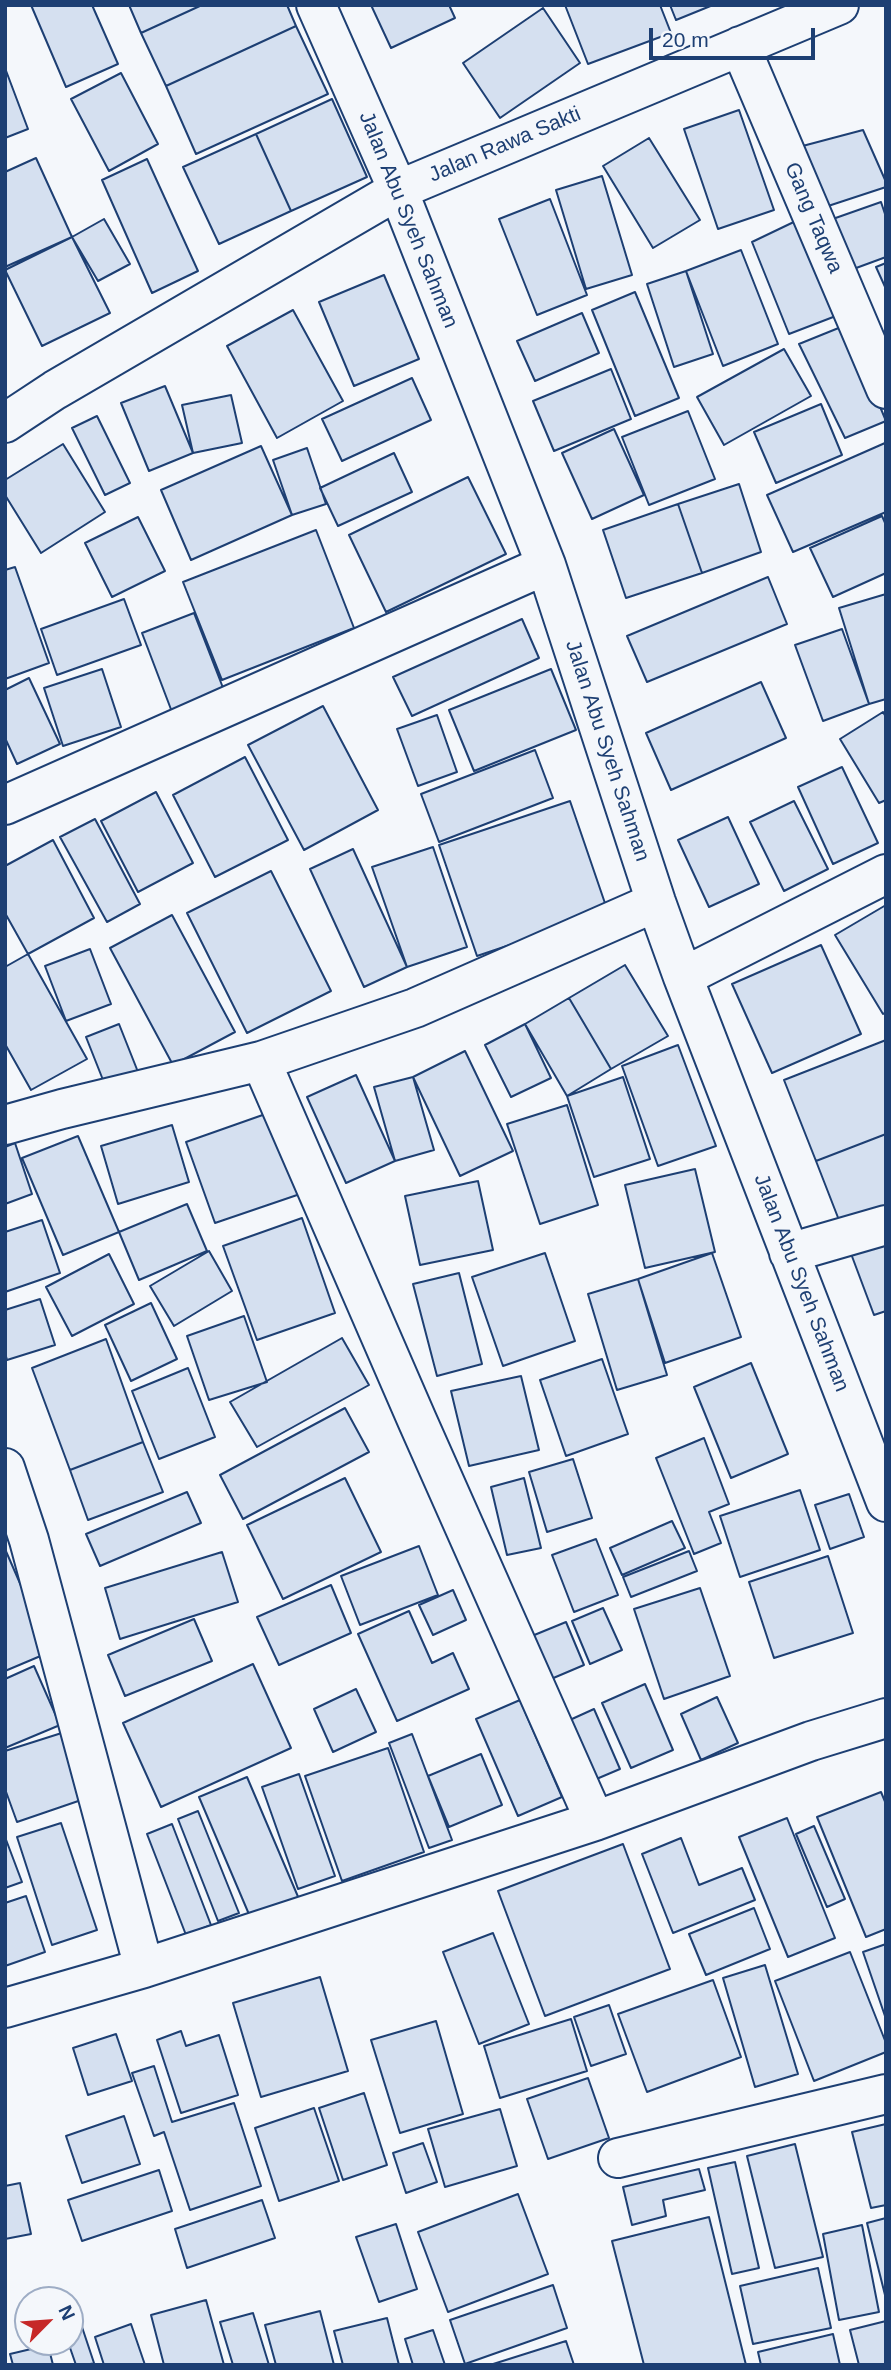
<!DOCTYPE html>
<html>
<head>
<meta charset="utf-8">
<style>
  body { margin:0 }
  #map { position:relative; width:891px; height:2370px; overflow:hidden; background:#f4f7fb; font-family:Arial,sans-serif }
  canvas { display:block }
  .frame { position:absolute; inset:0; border:7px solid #1d3f73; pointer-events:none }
  .north { position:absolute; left:14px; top:2286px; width:70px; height:70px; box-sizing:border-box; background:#f4f7fb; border:2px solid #9eadc5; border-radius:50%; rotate:65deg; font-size:19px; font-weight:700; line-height:28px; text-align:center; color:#1d3f73 }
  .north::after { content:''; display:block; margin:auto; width:24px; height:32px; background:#c62828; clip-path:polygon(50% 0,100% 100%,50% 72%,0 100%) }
  .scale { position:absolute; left:649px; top:28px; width:166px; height:32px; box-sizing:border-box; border:4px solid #1d3f73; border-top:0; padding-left:9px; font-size:21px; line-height:24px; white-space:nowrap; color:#1d3f73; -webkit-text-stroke:5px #f4f7fb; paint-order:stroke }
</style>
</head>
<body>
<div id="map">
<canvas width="891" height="2370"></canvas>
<div class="frame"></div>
<div class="north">N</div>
<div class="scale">20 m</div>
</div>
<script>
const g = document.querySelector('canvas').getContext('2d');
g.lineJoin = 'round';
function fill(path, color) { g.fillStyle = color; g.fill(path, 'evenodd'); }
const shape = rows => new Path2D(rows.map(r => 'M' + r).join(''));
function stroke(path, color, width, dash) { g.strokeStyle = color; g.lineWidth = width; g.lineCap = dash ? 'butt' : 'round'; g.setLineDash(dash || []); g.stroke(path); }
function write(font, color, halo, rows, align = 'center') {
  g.font = font + ' Arial,sans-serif'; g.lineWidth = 5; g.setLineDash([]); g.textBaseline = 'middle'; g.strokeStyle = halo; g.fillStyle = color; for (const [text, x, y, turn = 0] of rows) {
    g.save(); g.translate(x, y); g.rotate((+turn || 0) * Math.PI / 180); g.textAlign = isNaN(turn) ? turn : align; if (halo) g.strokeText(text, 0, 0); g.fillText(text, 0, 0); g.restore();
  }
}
const building = shape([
  [31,5,92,5,118,64,66,87,31,5],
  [129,5,202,5,141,33,129,5],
  [202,5,287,5,296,26,166,86,141,33,202,5],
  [371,5,449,5,455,18,391,48,371,5],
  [565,5,660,5,671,33,588,64,565,5],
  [670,5,713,5,676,20,670,5],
  [543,8,580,63,500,118,463,63,543,8],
  [296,26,328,94,196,154,166,86,296,26],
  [5,68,28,129,5,138,5,68],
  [121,73,158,144,109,171,71,99,121,73],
  [332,99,367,177,291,211,256,134,332,99],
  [739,110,774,210,718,229,684,129,739,110],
  [863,130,886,182,886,187,819,209,795,148,863,130],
  [256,134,291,211,219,244,183,167,256,134],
  [649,138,700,220,653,248,603,166,649,138],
  [36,158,72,237,5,267,5,172,36,158],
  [147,159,198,271,152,293,102,180,147,159],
  [602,176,632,275,586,289,556,190,602,176],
  [550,199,587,295,537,315,499,219,550,199],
  [881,202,886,217,886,257,848,271,827,221,881,202],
  [104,219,130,264,98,281,72,237,104,219],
  [800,219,841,314,789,334,752,242,800,219],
  [72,237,110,313,42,346,5,270,72,237],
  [741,250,778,344,723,366,686,271,741,250],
  [886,263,886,289,876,267,886,263],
  [686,271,713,354,674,367,647,284,686,271],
  [384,275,419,359,354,386,319,302,384,275],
  [635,292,679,398,635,416,592,310,635,292],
  [293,310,343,401,277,438,227,346,293,310],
  [582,313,599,353,535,381,517,341,582,313],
  [846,325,886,421,845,438,799,344,846,325],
  [784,349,811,396,724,445,697,397,784,349],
  [611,369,631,419,554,451,533,401,611,369],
  [412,378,431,420,342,461,322,419,412,378],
  [165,386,193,453,149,471,121,403,165,386],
  [231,395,242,443,193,453,182,405,231,395],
  [821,404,842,455,776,483,754,432,821,404],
  [688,411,715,479,649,505,622,437,688,411],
  [97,416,130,483,105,495,72,428,97,416],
  [614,429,644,495,592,519,562,453,614,429],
  [885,443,886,512,793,552,767,495,885,443],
  [63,444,105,512,41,553,5,495,5,480,63,444],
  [261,446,292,515,191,560,161,490,261,446],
  [307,448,326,504,292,515,273,460,307,448],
  [394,453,412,492,338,526,320,488,394,453],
  [468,477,506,554,386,612,349,535,468,477],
  [739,484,761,552,702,573,678,504,739,484],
  [678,504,702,573,626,598,603,530,678,504],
  [882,516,886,525,886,573,833,597,810,548,882,516],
  [138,517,165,571,112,597,85,543,138,517],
  [316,530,354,628,222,680,183,582,316,530],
  [15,567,49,663,5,679,5,570,15,567],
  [768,577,787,624,647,682,627,636,768,577],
  [886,594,886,699,869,704,839,608,886,594],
  [124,599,141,645,57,675,41,629,124,599],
  [194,613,225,693,172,712,142,633,194,613],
  [522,619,539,658,412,716,393,677,522,619],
  [842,629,869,704,823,721,795,645,842,629],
  [102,669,121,727,63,746,44,688,102,669],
  [551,669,576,730,474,771,449,710,551,669],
  [29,678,60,744,17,764,5,738,5,690,29,678],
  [761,682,786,738,671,790,646,733,761,682],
  [323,706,378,810,304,850,248,745,323,706],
  [883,712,886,717,886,800,879,803,840,739,883,712],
  [437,715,457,772,418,786,397,729,437,715],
  [535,750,553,798,439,842,421,794,535,750],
  [245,757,288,840,215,877,173,795,245,757],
  [842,767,878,843,833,864,798,787,842,767],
  [156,792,193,863,138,892,101,821,156,792],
  [570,801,608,912,477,956,439,845,570,801],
  [794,801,828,869,784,891,750,822,794,801],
  [728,817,759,884,709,907,678,840,728,817],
  [95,819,140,904,107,922,60,837,95,819],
  [53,840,94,918,28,954,5,913,5,866,53,840],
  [433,847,467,947,407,967,372,867,433,847],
  [353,849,407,967,364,987,310,869,353,849],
  [271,871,331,991,247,1033,187,913,271,871],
  [886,905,886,1012,883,1014,835,935,886,905],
  [172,915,235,1032,173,1065,110,948,172,915],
  [821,945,861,1034,772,1073,732,984,821,945],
  [90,949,111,1004,66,1021,45,966,90,949],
  [28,954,87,1059,31,1090,5,1044,5,967,28,954],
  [625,965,668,1036,611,1069,569,998,625,965],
  [569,998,611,1069,567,1096,525,1024,569,998],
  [119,1024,138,1072,105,1085,86,1037,119,1024],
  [525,1024,551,1078,511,1097,485,1045,525,1024],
  [886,1040,886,1134,816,1161,784,1080,886,1040],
  [678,1045,716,1146,658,1166,622,1066,678,1045],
  [465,1051,513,1151,460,1176,413,1077,465,1051],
  [356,1075,395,1161,346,1183,307,1097,356,1075],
  [413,1077,434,1150,395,1161,374,1087,413,1077],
  [623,1077,650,1159,594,1177,567,1096,623,1077],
  [567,1105,598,1205,540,1224,507,1124,567,1105],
  [274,1111,303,1193,215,1223,186,1142,274,1111],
  [172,1125,189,1182,118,1204,101,1146,172,1125],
  [886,1134,886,1217,844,1233,816,1161,886,1134],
  [78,1136,119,1232,63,1255,22,1158,78,1136],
  [15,1143,32,1194,5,1204,5,1147,15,1143],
  [695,1169,715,1252,645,1268,625,1185,695,1169],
  [478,1181,493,1250,420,1265,405,1196,478,1181],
  [187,1204,207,1251,139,1280,119,1232,187,1204],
  [302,1218,335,1313,257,1340,223,1246,302,1218],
  [42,1220,60,1273,5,1292,5,1232,42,1220],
  [886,1238,886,1311,874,1315,850,1251,886,1238],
  [209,1251,232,1291,174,1326,150,1286,209,1251],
  [545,1253,575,1341,503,1366,472,1277,545,1253],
  [712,1253,741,1337,665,1363,638,1279,712,1253],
  [109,1254,134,1304,72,1336,46,1287,109,1254],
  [459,1273,482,1364,437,1376,413,1284,459,1273],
  [638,1279,667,1375,617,1390,588,1294,638,1279],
  [40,1299,55,1345,7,1360,5,1353,5,1310,40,1299],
  [151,1303,177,1359,131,1381,105,1325,151,1303],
  [244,1316,267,1382,209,1400,187,1336,244,1316],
  [342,1338,369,1385,257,1447,230,1402,342,1338],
  [106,1339,143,1442,70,1470,32,1368,106,1339],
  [602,1359,628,1434,566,1456,540,1380,602,1359],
  [751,1363,788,1454,731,1478,694,1387,751,1363],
  [188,1368,215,1437,159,1459,132,1391,188,1368],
  [521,1376,539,1450,469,1466,451,1391,521,1376],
  [345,1408,369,1452,243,1519,220,1475,345,1408],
  [704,1438,729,1504,709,1512,721,1543,694,1554,656,1458,704,1438],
  [143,1442,163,1492,88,1520,70,1470,143,1442],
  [573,1459,592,1518,547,1532,529,1472,573,1459],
  [345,1478,381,1552,283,1599,247,1525,345,1478],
  [524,1478,541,1548,507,1555,491,1487,524,1478],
  [800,1490,820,1550,740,1577,720,1516,800,1490],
  [187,1492,201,1523,100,1566,86,1534,187,1492],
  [849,1494,864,1537,830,1549,815,1505,849,1494],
  [672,1521,685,1548,622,1575,610,1548,672,1521],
  [596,1539,618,1595,574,1612,552,1555,596,1539],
  [419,1546,438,1595,360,1625,341,1576,419,1546],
  [5,1549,50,1652,5,1671,5,1549],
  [689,1551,697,1571,631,1597,623,1577,689,1551],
  [222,1552,238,1602,120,1639,105,1588,222,1552],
  [828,1556,853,1633,774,1658,749,1582,828,1556],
  [331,1585,351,1633,279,1665,257,1617,331,1585],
  [700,1588,730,1676,664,1699,634,1609,700,1588],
  [453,1590,466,1620,433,1635,419,1605,453,1590],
  [603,1608,622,1650,590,1664,572,1621,603,1608],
  [409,1611,432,1663,453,1653,469,1689,397,1721,358,1634,409,1611],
  [194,1619,212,1661,125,1696,108,1655,194,1619],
  [566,1622,584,1665,544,1682,527,1638,566,1622],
  [253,1664,291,1748,161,1807,123,1723,253,1664],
  [34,1666,60,1725,5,1748,5,1679,34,1666],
  [645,1684,673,1750,631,1768,602,1703,645,1684],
  [356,1689,376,1732,333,1752,314,1709,356,1689],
  [717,1697,738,1743,701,1760,681,1714,717,1697],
  [520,1700,562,1797,518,1816,476,1719,520,1700],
  [594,1709,620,1769,587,1783,561,1724,594,1709],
  [68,1731,90,1797,17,1822,5,1789,5,1751,68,1731],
  [412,1734,452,1840,429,1848,389,1743,412,1734],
  [388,1748,424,1852,342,1881,305,1776,388,1748],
  [481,1754,502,1805,449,1827,428,1776,481,1754],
  [299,1774,335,1876,298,1889,262,1787,299,1774],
  [247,1777,299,1899,251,1919,199,1797,247,1777],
  [881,1792,886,1804,886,1929,866,1937,817,1817,881,1792],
  [198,1811,239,1913,218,1921,178,1819,198,1811],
  [787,1818,835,1938,788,1957,739,1837,787,1818],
  [61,1823,97,1930,52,1945,17,1837,61,1823],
  [172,1824,211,1925,186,1935,147,1834,172,1824],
  [814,1826,845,1899,827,1907,796,1834,814,1826],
  [5,1837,22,1882,5,1888,5,1837],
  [681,1838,699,1885,742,1868,755,1900,673,1933,642,1854,681,1838],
  [623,1844,670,1969,545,2016,498,1891,623,1844],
  [26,1896,45,1952,5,1966,5,1903,26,1896],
  [754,1908,770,1949,706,1975,689,1934,754,1908],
  [493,1933,529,2024,479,2044,443,1952,493,1933],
  [886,1944,886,2019,863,1952,886,1944],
  [850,1952,886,2043,886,2052,814,2081,775,1981,850,1952],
  [765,1965,798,2074,755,2087,723,1978,765,1965],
  [320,1977,348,2071,261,2097,233,2003,320,1977],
  [713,1980,741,2057,647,2092,618,2014,713,1980],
  [609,2005,626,2054,591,2066,574,2017,609,2005],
  [571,2019,587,2071,500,2098,484,2046,571,2019],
  [436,2021,463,2114,400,2133,371,2040,436,2021],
  [181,2031,186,2046,219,2035,238,2095,181,2113,157,2040,181,2031],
  [116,2034,132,2081,88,2095,73,2048,116,2034],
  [154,2066,172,2122,234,2103,261,2186,190,2210,164,2132,154,2136,132,2073,154,2066],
  [588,2078,609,2138,548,2159,527,2099,588,2078],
  [364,2093,387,2165,343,2180,319,2108,364,2093],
  [314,2108,339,2181,279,2201,255,2128,314,2108],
  [500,2109,517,2166,445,2187,428,2129,500,2109],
  [124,2116,140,2164,82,2183,66,2136,124,2116],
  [886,2124,886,2205,871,2208,852,2132,886,2124],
  [423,2143,437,2182,406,2193,393,2153,423,2143],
  [795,2144,823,2257,775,2268,747,2156,795,2144],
  [735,2162,759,2268,732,2274,708,2168,735,2162],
  [699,2169,705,2190,663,2200,666,2216,632,2225,623,2187,699,2169],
  [159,2170,172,2211,82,2241,68,2200,159,2170],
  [20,2183,31,2234,5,2239,5,2186,20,2183],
  [518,2194,548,2274,448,2312,418,2232,518,2194],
  [262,2200,275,2238,187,2268,175,2229,262,2200],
  [709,2217,746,2365,644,2365,612,2241,709,2217],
  [886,2218,886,2299,867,2223,886,2218],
  [396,2224,417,2289,379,2302,356,2237,396,2224],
  [862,2225,879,2312,839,2320,823,2234,862,2225],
  [818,2268,831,2328,753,2344,740,2286,818,2268],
  [553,2285,567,2328,465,2364,450,2320,553,2285],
  [206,2300,224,2365,164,2365,151,2315,206,2300],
  [320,2311,334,2365,276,2365,265,2325,320,2311],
  [253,2313,269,2365,233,2365,220,2322,253,2313],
  [387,2318,399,2365,343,2365,334,2331,387,2318],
  [80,2321,94,2363,87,2365,76,2365,68,2342,70,2342,70,2325,80,2321],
  [886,2321,886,2365,859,2365,850,2330,886,2321],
  [131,2324,145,2365,104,2365,95,2337,131,2324],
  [433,2330,445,2365,413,2365,405,2339,433,2330],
  [833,2334,840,2365,761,2365,758,2352,833,2334],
  [566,2341,574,2365,490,2365,566,2341],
  [48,2345,53,2365,13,2365,10,2354,48,2345]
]);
fill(building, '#d5e0f0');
stroke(building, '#1d3f73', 2);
const minor = shape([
  [316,5,398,190,546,565,656,902,683,977,886,1502],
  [740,46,886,389],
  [5,423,55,390,398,190,839,5],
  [5,805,546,565],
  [683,977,886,874],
  [261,1061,417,1420,595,1821],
  [5,1125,62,1109,261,1061,415,1008,656,902],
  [789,1253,886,1225],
  [5,1468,29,1540,144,1968],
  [5,2008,144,1968,595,1821,811,1741,886,1718],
  [618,2158,886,2094]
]);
stroke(minor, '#1d3f73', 42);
stroke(minor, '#f4f7fb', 38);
write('21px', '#1d3f73', '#f4f7fb', [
  ["Jalan Rawa Sakti",505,145,-23],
  ["Gang Taqwa",813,218,67],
  ["Jalan Abu Syeh Sahman",408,220,68],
  ["Jalan Abu Syeh Sahman",607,751,72],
  ["Jalan Abu Syeh Sahman",801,1283,69]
]);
</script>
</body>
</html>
